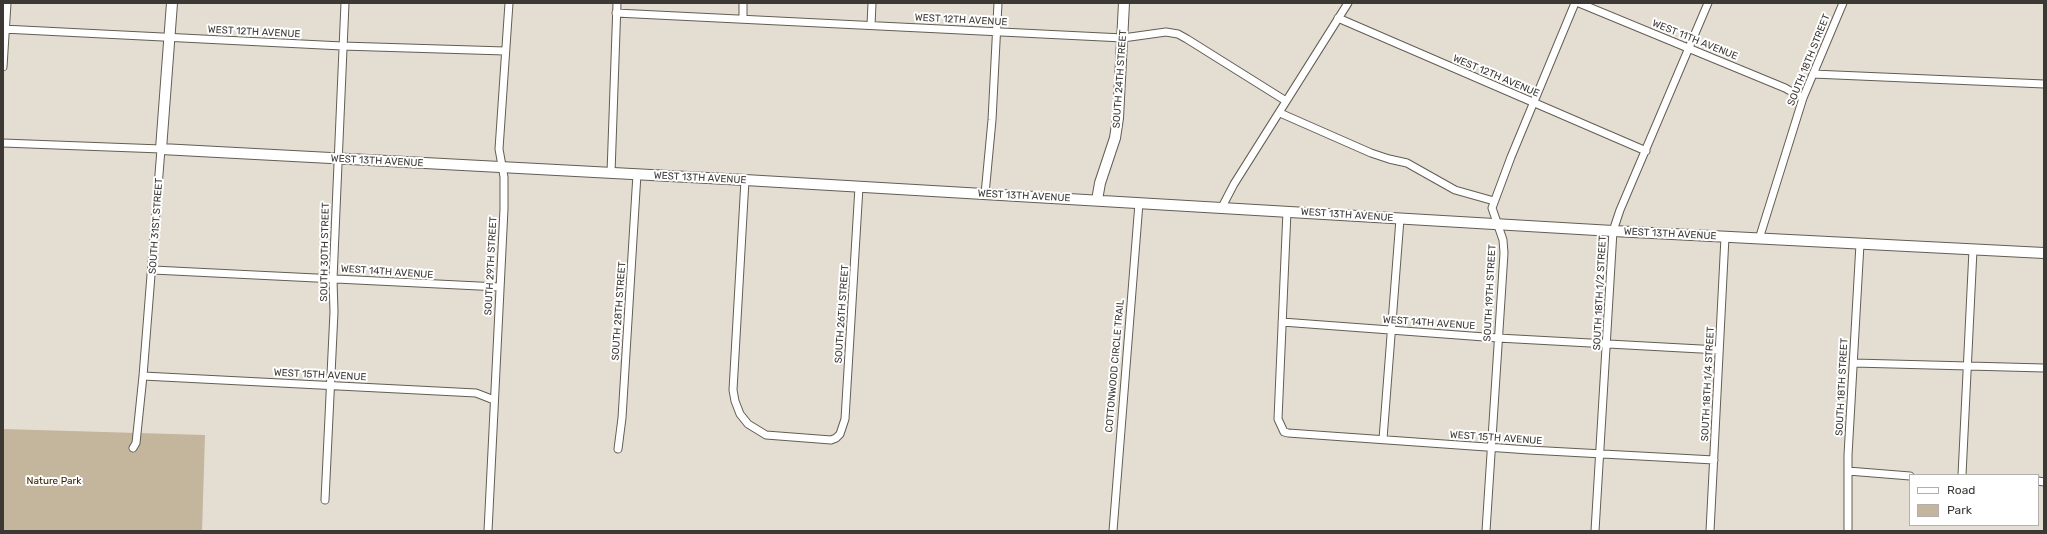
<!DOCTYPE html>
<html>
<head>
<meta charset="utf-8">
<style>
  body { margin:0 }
  #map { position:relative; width:2047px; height:534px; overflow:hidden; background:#e4ded2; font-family:Rubik,sans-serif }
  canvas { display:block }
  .frame { position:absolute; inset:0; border:4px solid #3c3935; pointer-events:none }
  .legend { position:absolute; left:1909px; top:474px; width:130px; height:52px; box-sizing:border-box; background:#fff; border:1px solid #b1b0ae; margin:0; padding:5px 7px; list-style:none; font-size:12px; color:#3c3935 }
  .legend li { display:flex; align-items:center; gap:8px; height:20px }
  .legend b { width:20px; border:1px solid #b1b0ae }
</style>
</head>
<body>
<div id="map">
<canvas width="2047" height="534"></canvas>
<div class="frame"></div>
<ul class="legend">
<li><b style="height:5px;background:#fff"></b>Road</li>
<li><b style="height:11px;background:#c4b59d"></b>Park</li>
</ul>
</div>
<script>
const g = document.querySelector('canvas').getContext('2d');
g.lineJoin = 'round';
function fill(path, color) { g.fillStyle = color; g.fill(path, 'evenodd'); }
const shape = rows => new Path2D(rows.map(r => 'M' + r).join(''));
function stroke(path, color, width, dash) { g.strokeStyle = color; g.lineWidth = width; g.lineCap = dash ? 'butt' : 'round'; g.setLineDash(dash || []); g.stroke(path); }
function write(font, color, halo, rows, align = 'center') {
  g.font = font + ' Rubik,sans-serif'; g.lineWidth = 4; g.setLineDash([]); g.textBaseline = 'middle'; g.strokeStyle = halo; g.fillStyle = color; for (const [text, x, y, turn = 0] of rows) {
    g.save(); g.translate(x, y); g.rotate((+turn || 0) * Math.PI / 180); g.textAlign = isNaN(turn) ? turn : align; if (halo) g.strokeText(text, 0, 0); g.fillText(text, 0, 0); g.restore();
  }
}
fill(shape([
  [3,429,205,435,202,531,3,531]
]), '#c4b59d');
const street = shape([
  [1579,3,1785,88,1803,98],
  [616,13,1123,38,1166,32,1178,34,1187,39,1286,101],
  [1338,18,1646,151],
  [743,19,743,3],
  [871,25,872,3],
  [3,29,342,46,505,51],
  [3,67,7,3],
  [1813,74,2044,84],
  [1280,113,1371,153,1389,159,1407,163,1455,190,1494,201],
  [3,143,161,149,143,376,136,443,133,448],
  [611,173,617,3],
  [745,180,733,390,735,401,740,414,748,424,766,435,831,440,836,438,840,434,845,419,859,187],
  [985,194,992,120,998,3],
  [1222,207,1234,184,1348,3],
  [1287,211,1278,419,1284,432,1288,433,1529,450,1714,460],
  [1759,239,1803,98,1843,3],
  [153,270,499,287],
  [1282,322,1498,338,1719,350],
  [1854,363,2044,368],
  [143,376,476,393,494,400],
  [1383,439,1400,219],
  [618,449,622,418,637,174],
  [1848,471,1910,476],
  [1962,475,1973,250],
  [2038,481,2044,482],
  [325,500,334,312,333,279,345,3],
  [488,531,504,209,504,177,499,149,509,3],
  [1113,531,1139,203],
  [1486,531,1504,253,1503,240,1492,208,1511,157,1575,3],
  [1595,531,1613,231,1620,210,1708,3],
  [1710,531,1725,237],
  [1848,531,1848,455,1860,244]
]);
const secondary = shape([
  [172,3,161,149,745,180,1613,231,2044,253],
  [1097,200,1100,183,1115,138,1118,118,1124,3]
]);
stroke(street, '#635d53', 9);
stroke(secondary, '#635d53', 12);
stroke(street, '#fff', 7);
stroke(secondary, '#fff', 10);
write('10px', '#3c3935', '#fff', [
  ["WEST 12TH AVENUE",961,20,3],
  ["WEST 12TH AVENUE",254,32,3],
  ["WEST 11TH AVENUE",1695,40,22],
  ["SOUTH 18TH STREET",1809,60,-68],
  ["WEST 12TH AVENUE",1496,76,23],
  ["SOUTH 24TH STREET",1120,79,-86],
  ["WEST 13TH AVENUE",377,161,3],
  ["WEST 13TH AVENUE",700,178,3],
  ["WEST 13TH AVENUE",1024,196,3],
  ["WEST 13TH AVENUE",1347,215,4],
  ["SOUTH 31ST STREET",156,226,-86],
  ["WEST 13TH AVENUE",1670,234,3],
  ["SOUTH 30TH STREET",325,252,-89],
  ["SOUTH 29TH STREET",491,266,-87],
  ["WEST 14TH AVENUE",387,272,4],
  ["SOUTH 19TH STREET",1490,293,-87],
  ["SOUTH 18TH 1/2 STREET",1600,293,-87],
  ["SOUTH 28TH STREET",619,311,-86],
  ["SOUTH 26TH STREET",842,314,-86],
  ["WEST 14TH AVENUE",1429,323,4],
  ["COTTONWOOD CIRCLE TRAIL",1115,366,-85],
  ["WEST 15TH AVENUE",320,375,3],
  ["SOUTH 18TH 1/4 STREET",1708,384,-87],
  ["SOUTH 18TH STREET",1842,387,-87],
  ["WEST 15TH AVENUE",1496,438,4]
]);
write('10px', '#382500', '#fff', [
  ["Nature Park",54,481]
]);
</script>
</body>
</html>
